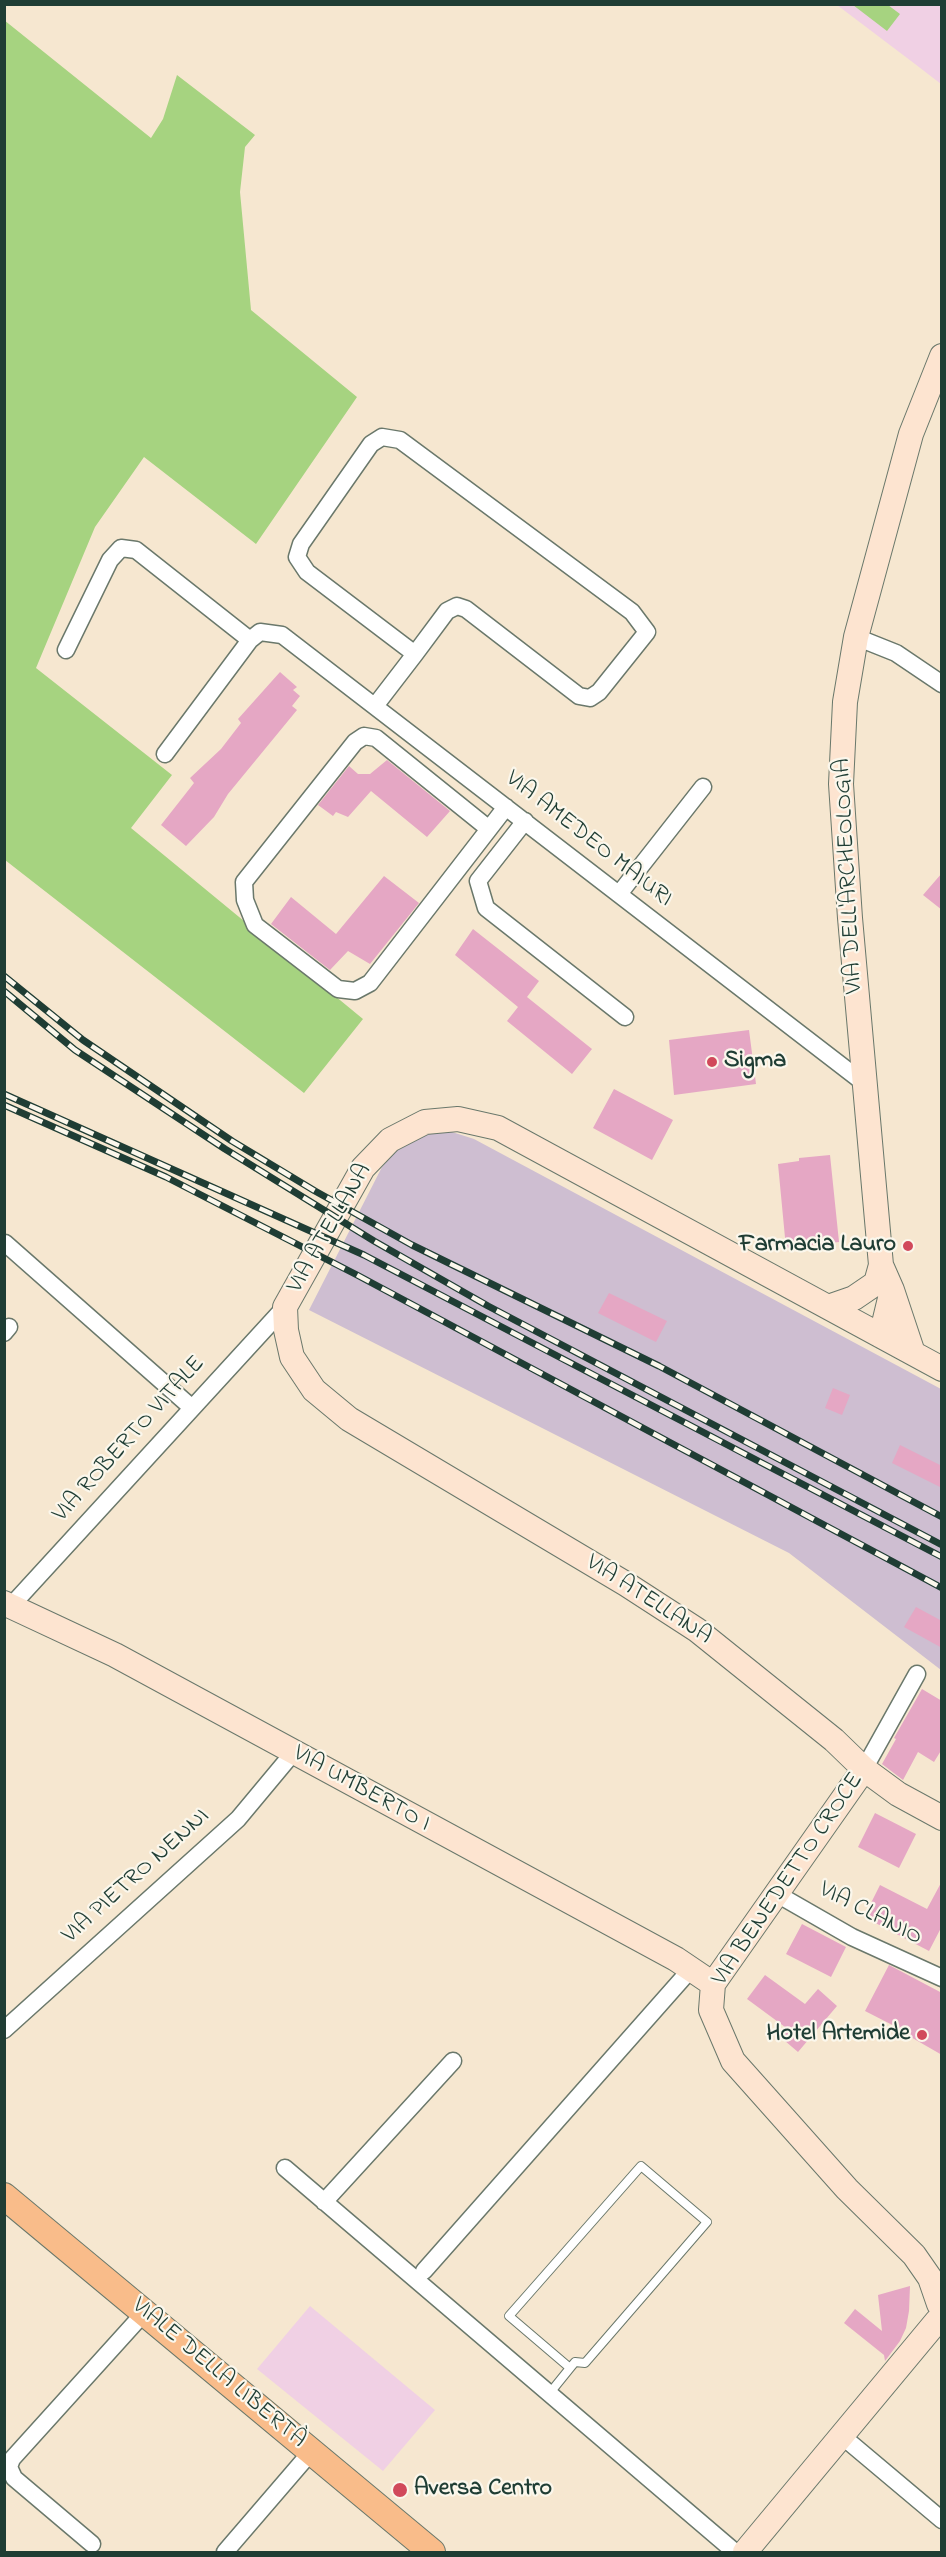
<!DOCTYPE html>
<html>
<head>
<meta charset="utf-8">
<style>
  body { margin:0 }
  #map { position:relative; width:946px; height:2557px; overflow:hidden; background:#f6e7d0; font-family:"Indie Flower",sans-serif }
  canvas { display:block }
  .frame { position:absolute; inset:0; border:6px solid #1f3d34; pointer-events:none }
</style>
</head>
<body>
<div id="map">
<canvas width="946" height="2557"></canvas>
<div class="frame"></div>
</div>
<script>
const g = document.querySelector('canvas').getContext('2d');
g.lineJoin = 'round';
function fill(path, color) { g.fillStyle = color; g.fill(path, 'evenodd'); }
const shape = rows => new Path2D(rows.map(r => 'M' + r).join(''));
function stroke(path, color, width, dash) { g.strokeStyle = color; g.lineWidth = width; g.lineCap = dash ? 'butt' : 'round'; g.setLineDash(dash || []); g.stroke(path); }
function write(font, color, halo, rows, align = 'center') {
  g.font = font + ' "Indie Flower",sans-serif'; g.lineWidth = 4.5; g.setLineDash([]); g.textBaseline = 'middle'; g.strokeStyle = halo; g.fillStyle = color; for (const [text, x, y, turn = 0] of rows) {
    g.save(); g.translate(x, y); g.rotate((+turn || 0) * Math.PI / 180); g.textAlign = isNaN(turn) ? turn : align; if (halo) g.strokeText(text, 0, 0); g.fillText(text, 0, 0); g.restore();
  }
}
fill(shape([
  [837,5,941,5,941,84,915,64],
  [310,2306,435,2410,383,2471,257,2369]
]), '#f0d0e4');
fill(shape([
  [452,1132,474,1139,941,1389,941,1670,789,1553,309,1310,382,1167,397,1149,428,1133]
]), '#cebed1');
fill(shape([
  [853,5,888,5,900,14,887,31],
  [4,20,151,138,163,119,177,75,255,135,245,147,240,192,251,310,357,397,256,544,144,457,95,527,36,668,172,775,131,828,363,1019,304,1093,5,860]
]), '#a6d380');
fill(shape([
  [280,672,297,687,293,690,300,696,292,706,297,710,228,794,214,817,186,846,161,825,194,783,190,778,221,749,241,723,238,719],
  [387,760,450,811,427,837,371,791,348,817,336,812,333,816,318,805,349,766,358,774,370,774],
  [942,873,942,910,923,895],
  [384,876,419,903,370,964,348,951,330,970,271,924,291,897,336,934],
  [473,929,539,981,527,997,592,1049,572,1074,507,1021,518,1007,455,955],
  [749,1030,756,1084,674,1095,669,1040],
  [614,1089,673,1120,652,1160,593,1128],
  [830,1155,839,1242,786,1248,778,1164,799,1161,799,1158],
  [609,1293,667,1321,656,1342,598,1313],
  [833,1388,850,1395,842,1415,825,1408],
  [900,1445,942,1466,942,1488,892,1463],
  [916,1607,942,1621,942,1648,904,1627],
  [922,1689,942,1701,942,1749,934,1762,918,1752,903,1780,882,1764,896,1739,894,1738],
  [875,1813,916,1834,899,1868,858,1847],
  [942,1881,942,1926,929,1951,864,1917,880,1885,927,1909],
  [802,1924,846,1947,831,1977,786,1954],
  [889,1965,942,1993,942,2055,909,2036,910,2034,865,2011],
  [765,1975,805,2004,818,1989,837,2006,798,2052,778,2035,785,2027,747,1999],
  [910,2286,909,2311,906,2328,900,2341,885,2361,884,2355,844,2323,855,2309,882,2331,878,2295]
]), '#e5a7c4');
const lane = shape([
  [549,2394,570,2368,575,2362,585,2363,707,2222,641,2166,509,2316,570,2368]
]);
const street = shape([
  [856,637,896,653,942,684],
  [66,650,110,560,121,548,136,550,250,640],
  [375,706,415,654,447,611,457,606,466,609,579,696,590,698,599,692,647,632,632,612,400,440,382,437,371,444,301,544,297,557,307,572,415,654],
  [165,754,250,640,260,632,282,635,864,1083],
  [525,821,478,881,486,908,625,1017],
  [489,829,376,738,364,736,355,742,244,882,245,900,255,925,338,989,355,991,370,983,506,807],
  [619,894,703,787],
  [5,1243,191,1407],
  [4,1333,9,1327],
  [11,1606,285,1307],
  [864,1769,917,1674],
  [777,1894,852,1937,942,1978],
  [4,2030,238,1819,293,1753],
  [285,2168,735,2552],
  [324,2202,453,2061],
  [424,2271,691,1969],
  [842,2436,942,2520],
  [92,2544,14,2478,9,2467,12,2459,144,2313],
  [225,2552,311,2452]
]);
const secondary = shape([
  [892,1290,913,1353],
  [828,1307,854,1298,876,1283,881,1265],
  [881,1336,892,1290,881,1265,850,918,841,784,845,702,856,637,911,434,942,356],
  [942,1369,498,1128,458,1119,425,1122,390,1140,363,1168,285,1307,286,1330,292,1357,314,1390,349,1419,626,1584,697,1630,834,1740,864,1769,898,1794,942,1818],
  [4,1603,115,1655,676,1959,713,1984],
  [864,1769,713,1984,711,2010,733,2061,847,2189,914,2255,930,2278,939,2304],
  [745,2552,937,2321]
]);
const primary = shape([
  [4,2196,432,2552]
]);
stroke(lane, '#6a786b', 10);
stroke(street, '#6a786b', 19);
stroke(secondary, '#6a786b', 26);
stroke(primary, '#6a786b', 28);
stroke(lane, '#fff', 8);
stroke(street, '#fff', 16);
stroke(secondary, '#fde4d0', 24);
stroke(primary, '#f9bc8a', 26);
const rail = shape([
  [4,976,83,1040,232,1141,315,1191,412,1245,659,1366,942,1517],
  [4,991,75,1050,225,1149,374,1241,488,1306,942,1545],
  [4,1094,364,1255,942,1557],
  [4,1105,166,1177,357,1275,942,1588]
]);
stroke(rail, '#1f3d34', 7);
stroke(rail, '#fbf7ec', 4.5, [14]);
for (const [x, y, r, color] of [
  [712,1062,6,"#d1495b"],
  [908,1246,6,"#d1495b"],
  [922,2035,6,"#d1495b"],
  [400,2490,8,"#d1495b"]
]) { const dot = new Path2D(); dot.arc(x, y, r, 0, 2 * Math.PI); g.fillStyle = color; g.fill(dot); stroke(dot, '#fbf7ec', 2); }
write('24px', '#1f3d34', '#fbf7ec', [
  ["VIA AMEDEO MAIURI",588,840,38],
  ["VIA DELL'ARCHEOLOGIA",850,876,-93],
  ["VIA ATELLANA",331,1229,-60],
  ["VIA ROBERTO VITALE",130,1440,-48],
  ["VIA ATELLANA",648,1601,33],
  ["VIA UMBERTO I",361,1790,29],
  ["VIA PIETRO NENNI",137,1877,-42],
  ["VIA BENEDETTO CROCE",789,1880,-56],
  ["VIA CLANIO",870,1915,27],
  ["VIALE DELLA LIBERTÀ",218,2374,40]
]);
write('bold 24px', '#1f3d34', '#fbf7ec', [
  ["Sigma",724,1062],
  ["Farmacia Lauro",896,1246,"right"],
  ["Hotel Artemide",910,2035,"right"],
  ["Aversa Centro",414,2490]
], 'left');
</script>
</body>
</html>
